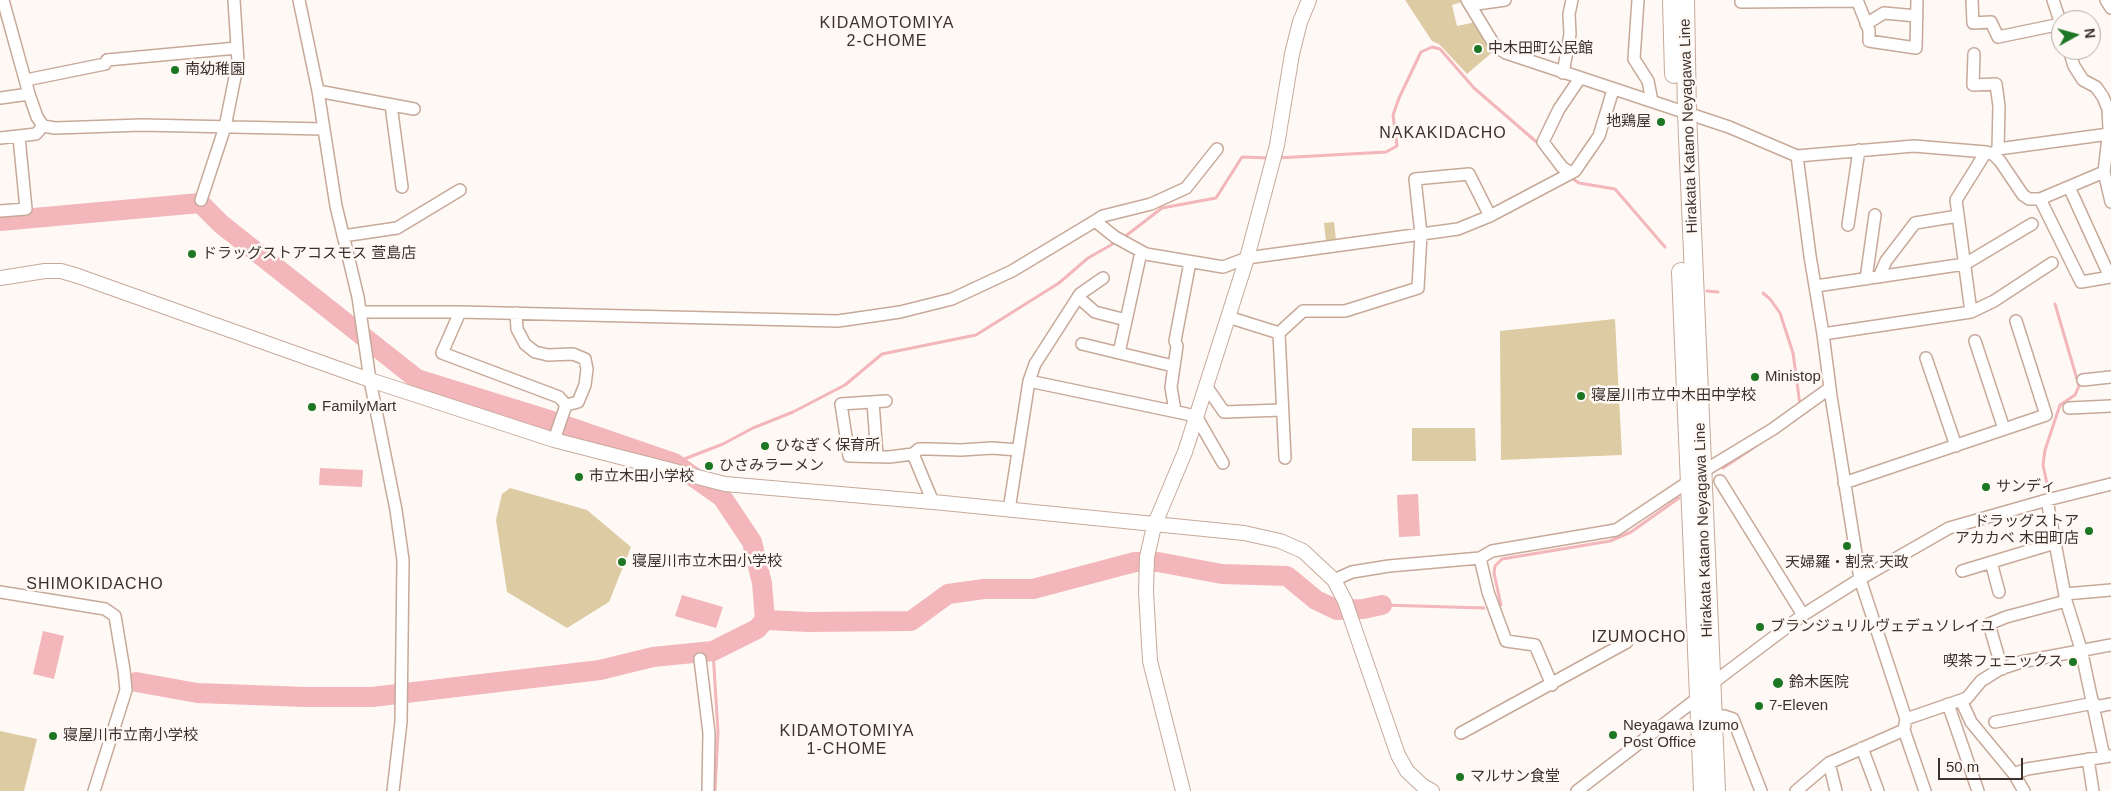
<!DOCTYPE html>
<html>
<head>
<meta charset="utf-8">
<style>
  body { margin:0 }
  #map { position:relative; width:2111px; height:791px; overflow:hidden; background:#fff9f5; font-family:Arial,sans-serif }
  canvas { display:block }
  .north { position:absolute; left:2051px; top:10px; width:50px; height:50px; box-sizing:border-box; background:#fff9f5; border:1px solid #b1a9a4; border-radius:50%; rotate:83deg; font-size:14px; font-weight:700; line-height:20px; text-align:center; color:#3d312a }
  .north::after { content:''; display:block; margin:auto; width:18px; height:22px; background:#1d7624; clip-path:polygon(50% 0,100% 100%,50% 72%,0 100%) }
  .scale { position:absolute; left:1938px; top:758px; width:85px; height:22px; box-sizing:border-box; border:2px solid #3d312a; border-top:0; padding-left:6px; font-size:15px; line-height:18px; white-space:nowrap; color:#3d312a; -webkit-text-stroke:4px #fff9f5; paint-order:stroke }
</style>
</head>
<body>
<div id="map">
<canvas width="2111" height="791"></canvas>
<div class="north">N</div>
<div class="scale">50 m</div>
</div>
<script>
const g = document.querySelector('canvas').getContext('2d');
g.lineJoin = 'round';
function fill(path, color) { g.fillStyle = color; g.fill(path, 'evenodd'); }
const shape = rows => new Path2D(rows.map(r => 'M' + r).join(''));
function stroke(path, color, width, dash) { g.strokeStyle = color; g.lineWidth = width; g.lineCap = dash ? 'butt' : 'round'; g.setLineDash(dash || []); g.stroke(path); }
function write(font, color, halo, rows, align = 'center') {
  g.font = font + ' Arial,"Noto Sans JP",sans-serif'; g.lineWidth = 5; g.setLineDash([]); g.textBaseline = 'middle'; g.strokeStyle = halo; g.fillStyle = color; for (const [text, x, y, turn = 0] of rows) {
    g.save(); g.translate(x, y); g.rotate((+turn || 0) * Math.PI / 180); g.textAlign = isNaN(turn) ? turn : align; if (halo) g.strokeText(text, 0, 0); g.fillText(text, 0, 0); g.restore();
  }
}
fill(shape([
  [1405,0,1464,0,1465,1,1452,5,1457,26,1476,22,1495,50,1467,74,1439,44,1432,41],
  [1334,222,1336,240,1326,242,1324,223],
  [1615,319,1622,455,1501,460,1500,331],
  [1412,428,1475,428,1476,461,1412,461],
  [510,488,587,510,631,547,609,602,567,628,507,592,496,520,502,494],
  [0,731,37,739,24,791,0,791]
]), '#ddcba3');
fill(shape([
  [320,468,363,470,362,487,319,485],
  [1418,494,1420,536,1399,537,1397,495],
  [682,595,723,607,716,628,675,616],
  [43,631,64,636,54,679,33,674]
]), '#f2b6bb');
stroke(shape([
  [1277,158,1386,152,1397,146,1393,115,1399,98,1421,52,1432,47,1440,49,1474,88,1540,145],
  [1570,177,1579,183,1615,189,1665,247],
  [1123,238,1162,208,1216,198,1242,157,1270,158],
  [1707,291,1718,292],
  [1763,293,1770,299,1780,313,1793,353,1800,405],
  [674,463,723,444,753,428,793,412,845,385,882,354,976,335,1059,283,1088,258,1118,241],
  [1723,468,1762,442],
  [2049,493,2043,465,2045,450,2060,405,2075,395,2079,386,2055,304],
  [1382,605,1484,608],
  [1501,605,1494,573,1495,566,1502,559,1610,541,1631,532,1679,498],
  [713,651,718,732,715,791]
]), '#f2b6bb', 3);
stroke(shape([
  [0,221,200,203,221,224,417,379,546,419,674,463,722,497,752,542,762,583,765,620],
  [136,682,197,693,306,697,372,697,600,670,653,657,713,651,757,629,765,620,809,622,911,621,948,594,984,589,1033,589,1135,562,1158,562,1222,574,1287,576,1316,600,1337,610,1363,609,1382,605]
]), '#f2b6bb', 20);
const minor = shape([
  [3,0,29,94,37,117,43,126,55,128,142,125,323,129],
  [299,0,318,91,336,206,358,297,370,380,396,510,403,560,401,722,393,791],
  [1467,0,1495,46,1506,53,1729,127,1797,156,1810,256,1823,334,1831,396,1860,579,1906,719,1904,730,1925,791],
  [1638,0,1634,59,1648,81,1652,101],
  [1857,0,1869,30,1869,41,1916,48,1917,0],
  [1972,0,1973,23,1991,22,1998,37,2061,24],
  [2053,0,2061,24],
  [2106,0,2111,8],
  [1741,2,1857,1],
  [1470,5,1505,0],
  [1866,24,1884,13,1917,16],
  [2069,50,2074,66,2083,80,2096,87,2103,97,2108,109,2109,129],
  [1974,54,1973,85,1996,84,1999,106,1998,149],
  [1563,73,1570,34,1569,14,1572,0],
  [26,80,105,64,107,60,237,48],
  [318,91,414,109],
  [0,98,29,94],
  [391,105,402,187],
  [2109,129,2104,172,2111,202],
  [0,138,36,134,43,126],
  [1993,154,1998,149,2109,134],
  [1797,156,1914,146,1986,152,1993,154,2000,161,2023,195,2029,199,2040,199,2104,172],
  [1571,173,1562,167,1543,142,1559,109,1580,78],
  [2069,187,2110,277],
  [2040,199,2081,282,2111,277],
  [201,200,225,127,238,62,234,0],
  [0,211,26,209,19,137],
  [1095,221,1103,216,1151,204,1186,188,1217,149],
  [1848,225,1859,150],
  [343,236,397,228,460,190],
  [1879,277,1886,261,1915,223,1958,216],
  [1866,279,1875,215],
  [1816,286,1965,264,2032,224],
  [1078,297,1095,312,1126,320],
  [360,312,460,312,838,321,900,312,952,299,1012,271,1095,221,1115,237,1146,254,1223,267,1247,258,1458,229,1490,216,1575,171,1599,136,1613,90],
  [460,312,442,353,559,397,566,405,554,440],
  [1971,312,1956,200,1986,152],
  [516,313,517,329,525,344,535,352,548,355,573,354,585,359,587,369,585,385,578,402,566,405],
  [1228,317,1279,333,1285,458],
  [1279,333,1303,311,1345,311,1418,288,1421,234,1415,179,1469,174,1490,216],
  [1823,334,1971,312,1994,301,2052,263],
  [1975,341,2004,429],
  [1082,344,1173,366],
  [1119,353,1141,252],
  [1926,358,1956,446],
  [2083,380,2111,377],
  [1029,381,1196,416,1223,463],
  [1206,386,1224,412,1282,410],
  [886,401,841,404,849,456,889,457,913,454,919,449,930,449,961,450,992,448,1018,450],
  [873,402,877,456],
  [2069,408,2111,406],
  [1175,411,1171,387,1177,346,1175,341,1190,262],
  [913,454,933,502],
  [1720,481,1803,615],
  [1844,483,2046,415,2016,321],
  [2047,500,2066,601,2081,649,2104,757],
  [1009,510,1029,381,1035,364,1080,294,1103,278],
  [1480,558,1488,592,1506,641,1535,645,1552,685],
  [1991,562,1999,592],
  [1962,571,2055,543],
  [1334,580,1352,572,1389,566,1480,558,1492,551,1616,530,1712,466,1773,429,1830,388],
  [0,592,105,609,115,616,124,670,126,690,94,791],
  [2065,594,2111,590],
  [700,659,709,733,708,791],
  [2002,669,1989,624,2006,617,2066,601],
  [1961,700,1971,722,2014,774,2024,791],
  [1948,704,1978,791],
  [2095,707,2111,704],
  [1713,716,1724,716,1733,719,1761,791],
  [1906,719,1967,698,1981,681,2000,669,2021,662,2111,645],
  [1995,722,2094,703],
  [1461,733,1627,642],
  [1862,748,1878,791],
  [2088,759,2093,791],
  [1829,763,1836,791],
  [2014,774,2027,769,2110,756],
  [1577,791,1699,697,1710,685,1803,615,1860,579,1949,528,2047,500,2111,484],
  [1796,791,1829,763,1904,730]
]);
const tertiary = shape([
  [0,278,45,271,61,271,78,276,370,380,554,440,725,484,944,503,1244,533,1280,541,1303,551,1334,580,1345,601,1398,755,1407,771,1423,786,1432,791],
  [1183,791,1150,661,1146,592,1147,557,1154,526,1185,452,1247,258,1277,145,1292,54,1300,22,1309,0]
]);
const primary = shape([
  [1672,0,1674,74],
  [1685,0,1687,113,1716,791],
  [1681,272,1703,791]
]);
stroke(minor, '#c7a999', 14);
stroke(tertiary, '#c7a999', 16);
stroke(primary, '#c7a999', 20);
stroke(minor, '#fff', 11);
stroke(tertiary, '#fff', 14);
stroke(primary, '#fff', 18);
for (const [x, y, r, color] of [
  [1478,49,5,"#1d7624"],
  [175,70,5,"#1d7624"],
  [1661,122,5,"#1d7624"],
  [192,254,5,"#1d7624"],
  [1755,377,5,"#1d7624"],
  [1581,396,5,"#1d7624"],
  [312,407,5,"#1d7624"],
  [765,446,5,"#1d7624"],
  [709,466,5,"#1d7624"],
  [579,477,5,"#1d7624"],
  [1986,487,5,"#1d7624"],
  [2089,531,5,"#1d7624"],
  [1847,546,5,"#1d7624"],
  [622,562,5,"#1d7624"],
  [1760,627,5,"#1d7624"],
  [2073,662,5,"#1d7624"],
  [1778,683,6,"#1d7624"],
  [1759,706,5,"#1d7624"],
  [1613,735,5,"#1d7624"],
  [53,736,5,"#1d7624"],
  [1460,777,5,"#1d7624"]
]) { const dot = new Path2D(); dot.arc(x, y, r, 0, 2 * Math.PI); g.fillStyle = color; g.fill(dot); stroke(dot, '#fff9f5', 2); }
write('15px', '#3d312a', '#fff9f5', [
  ["中木田町公民館",1488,49],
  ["南幼稚園",185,70],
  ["地鶏屋",1651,122,"right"],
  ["ドラッグストアコスモス 萱島店",202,254],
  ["Ministop",1765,377],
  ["寝屋川市立中木田中学校",1591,396],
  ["FamilyMart",322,407],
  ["ひなぎく保育所",775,446],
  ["ひさみラーメン",719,466],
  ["市立木田小学校",589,477],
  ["サンディ",1996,487],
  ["ドラッグストア",2079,522,"right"],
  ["アカカベ 木田町店",2079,539,"right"],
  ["寝屋川市立木田小学校",632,562],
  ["天婦羅・割烹 天政",1847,563,"center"],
  ["ブランジュリルヴェデュソレイユ",1770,627],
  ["喫茶フェニックス",2063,662,"right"],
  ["鈴木医院",1789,683],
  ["7-Eleven",1769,706],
  ["Neyagawa Izumo",1623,726],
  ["Post Office",1623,743],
  ["寝屋川市立南小学校",63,736],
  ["マルサン食堂",1470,777]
], 'left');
write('15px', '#3d312a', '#fff9f5', [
  ["Hirakata Katano Neyagawa Line",1689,126,-92],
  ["Hirakata Katano Neyagawa Line",1704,530,-92]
]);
g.letterSpacing = '1px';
write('16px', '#3d312a', '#fff9f5', [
  ["KIDAMOTOMIYA",887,24],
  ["2-CHOME",887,42],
  ["NAKAKIDACHO",1443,134],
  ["SHIMOKIDACHO",95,585],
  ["IZUMOCHO",1639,638],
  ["KIDAMOTOMIYA",847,732],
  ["1-CHOME",847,750]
]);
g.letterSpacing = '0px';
</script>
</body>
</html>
